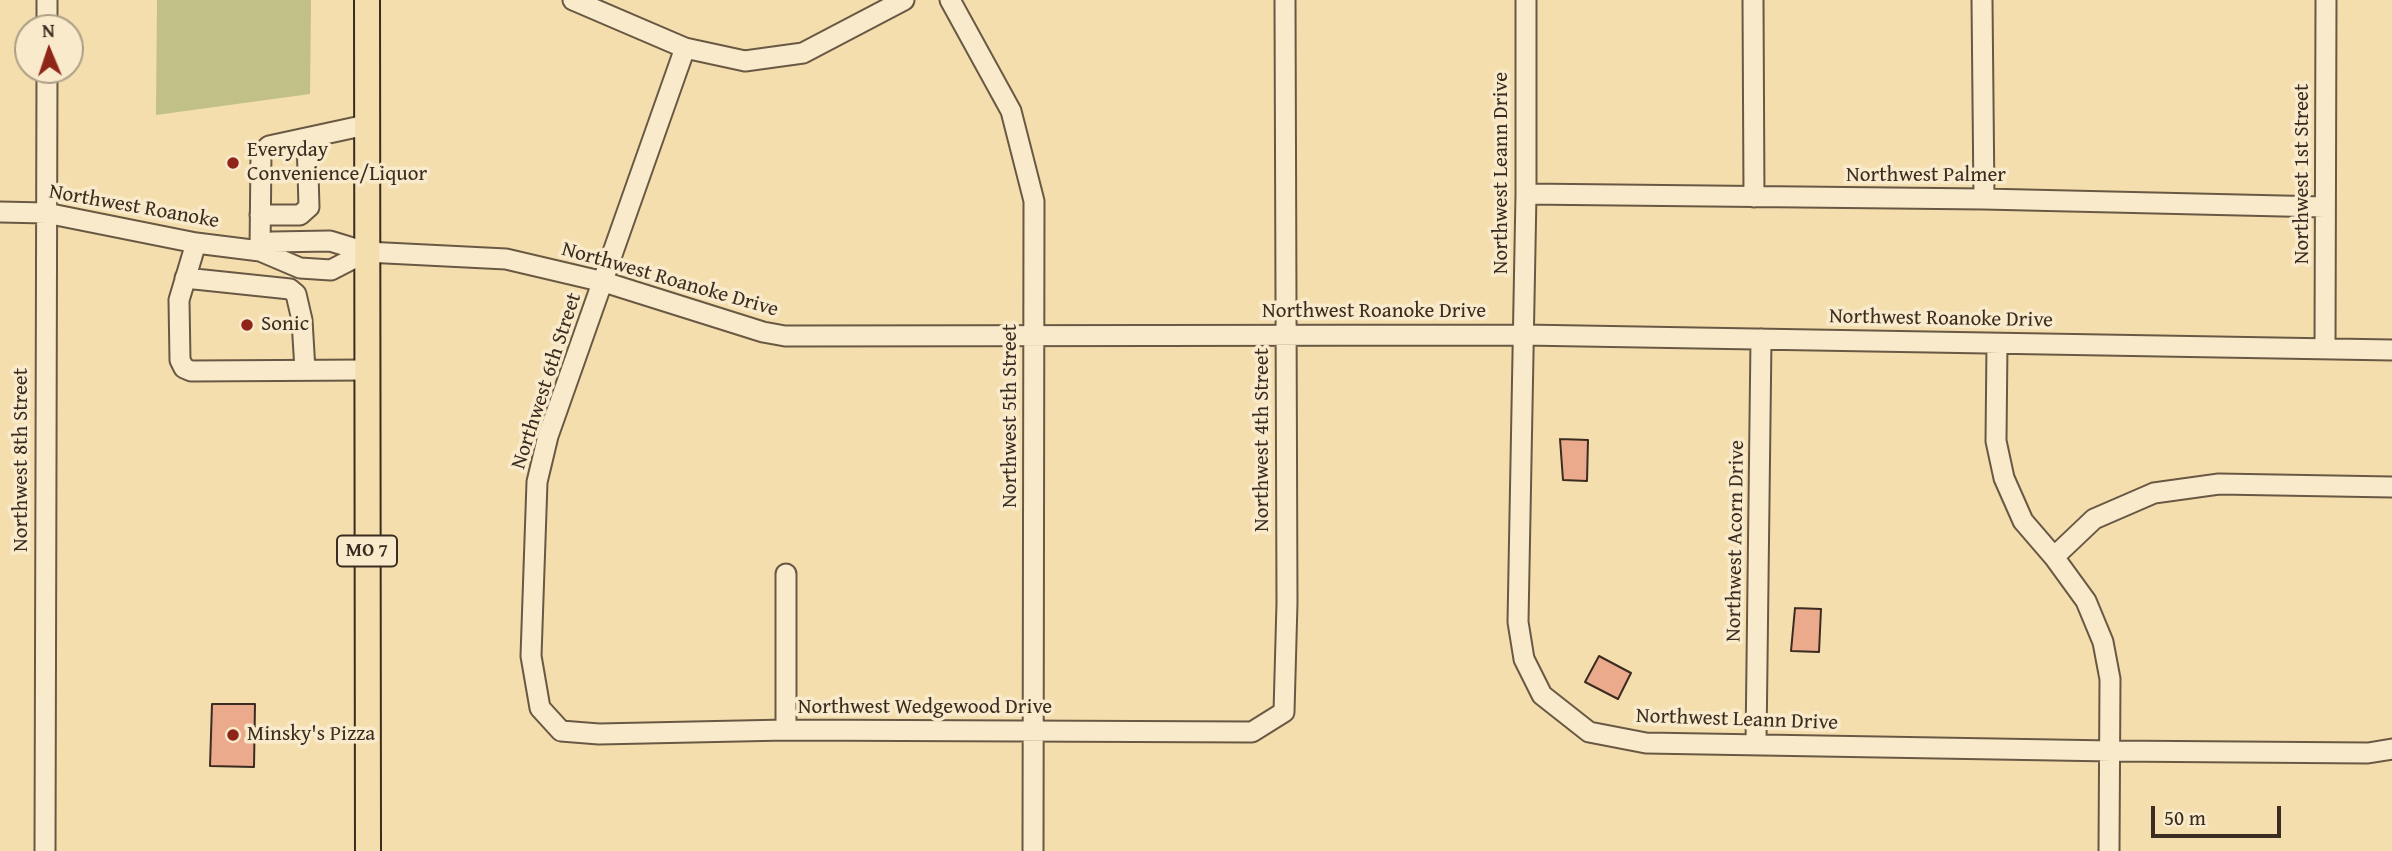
<!DOCTYPE html>
<html>
<head>
<meta charset="utf-8">
<style>
  body { margin:0 }
  #map { position:relative; width:2392px; height:851px; overflow:hidden; background:#f5deae; font-family:"Gentium Book Plus",serif }
  canvas { display:block }
  .north { position:absolute; left:14px; top:14px; width:70px; height:70px; box-sizing:border-box; background:#f8eaca; border:2px solid #ac9e86; border-radius:50%; rotate:358deg; font-size:19px; font-weight:700; line-height:28px; text-align:center; color:#3a2c20 }
  .north::after { content:''; display:block; margin:auto; width:24px; height:32px; background:#8f2418; clip-path:polygon(50% 0,100% 100%,50% 72%,0 100%) }
  .scale { position:absolute; left:2151px; top:806px; width:130px; height:32px; box-sizing:border-box; border:4px solid #3a2c20; border-top:0; padding-left:9px; font-size:21px; line-height:24px; white-space:nowrap; color:#3a2c20; -webkit-text-stroke:5px #f8eaca; paint-order:stroke }
</style>
</head>
<body>
<div id="map">
<canvas width="2392" height="851"></canvas>
<div class="north">N</div>
<div class="scale">50 m</div>
</div>
<script>
const g = document.querySelector('canvas').getContext('2d');
g.lineJoin = 'round';
function fill(path, color) { g.fillStyle = color; g.fill(path, 'evenodd'); }
const shape = rows => new Path2D(rows.map(r => 'M' + r).join(''));
function stroke(path, color, width, dash) { g.strokeStyle = color; g.lineWidth = width; g.lineCap = dash ? 'butt' : 'round'; g.setLineDash(dash || []); g.stroke(path); }
function write(font, color, halo, rows, align = 'center') {
  g.font = font + ' "Gentium Book Plus",serif'; g.lineWidth = 7; g.setLineDash([]); g.textBaseline = 'middle'; g.strokeStyle = halo; g.fillStyle = color; for (const [text, x, y, turn = 0] of rows) {
    g.save(); g.translate(x, y); g.rotate((+turn || 0) * Math.PI / 180); g.textAlign = isNaN(turn) ? turn : align; if (halo) g.strokeText(text, 0, 0); g.fillText(text, 0, 0); g.restore();
  }
}
fill(shape([
  [157,0,311,0,310,94,156,115]
]), '#c1c086');
const building = shape([
  [1560,439,1588,440,1587,481,1563,480,1560,439],
  [1795,608,1821,609,1819,652,1791,651,1795,608],
  [1599,656,1631,673,1618,699,1585,682,1599,656],
  [212,704,255,704,254,767,210,766,212,704]
]);
fill(building, '#ebaa8c');
stroke(building, '#3a2c20', 2);
const minor = shape([
  [573,0,685,48,745,61,803,53,904,0],
  [950,0,1011,111,1034,201,1033,851],
  [1526,0,1526,194,1518,622,1524,659,1542,695,1589,732,1646,743,2112,751,2368,753,2392,749],
  [1753,0,1754,197],
  [1982,0,1984,199],
  [47,28,47,0],
  [685,48,548,436,537,482,531,656,540,708,561,731,599,734,786,730,1252,732,1284,712,1287,603,1285,0],
  [1526,194,1984,199,2325,207],
  [0,212,46,213,196,243,260,251,300,268,331,270,366,252],
  [260,215,300,215,309,207,307,139],
  [196,243,179,300,180,360,184,368,191,371,366,370],
  [260,251,272,242,330,241,366,252,506,259,604,282,763,332,785,336,1524,335,2392,350],
  [260,251,261,154,269,146,366,125],
  [185,278,290,289,296,294,302,320,305,370],
  [1997,344,1996,441,2004,478,2023,521,2054,557,2086,601,2103,642,2110,679,2109,851],
  [2325,348,2326,0],
  [2054,557,2094,519,2154,493,2219,484,2392,487],
  [786,574,786,730],
  [1756,744,1761,339],
  [45,851,47,70]
]);
const major = shape([
  [367,0,368,851]
]);
stroke(minor, '#695844', 23);
stroke(major, '#3a2c20', 28);
stroke(minor, '#f8eaca', 19);
stroke(major, '#f5deae', 24);
for (const [x, y, r, color] of [
  [233,163,7,"#8f2418"],
  [247,325,7,"#8f2418"],
  [233,735,7,"#8f2418"]
]) { const dot = new Path2D(); dot.arc(x, y, r, 0, 2 * Math.PI); g.fillStyle = color; g.fill(dot); stroke(dot, '#f8eaca', 2.5); }
for (const [x, y, w] of [
  [367,551,60]
]) { const box = new Path2D(); box.roundRect(x - w / 2, y - 15.5, w, 31, 5); g.fillStyle = '#f8eaca'; g.fill(box); stroke(box, '#3a2c20', 2); }
write('bold 19px', '#3a2c20', null, [
  ["MO 7",367,551]
]);
write('21px', '#3a2c20', '#f8eaca', [
  ["Everyday",247,151],
  ["Convenience/Liquor",247,175],
  ["Sonic",261,325],
  ["Minsky's Pizza",247,735]
], 'left');
write('21px', '#3a2c20', '#f8eaca', [
  ["Northwest Leann Drive",1502,173,-90],
  ["Northwest 1st Street",2303,174,-90],
  ["Northwest Palmer",1926,176],
  ["Northwest Roanoke",134,207,10],
  ["Northwest Roanoke Drive",670,280,16],
  ["Northwest Roanoke Drive",1374,312],
  ["Northwest Roanoke Drive",1941,319,1],
  ["Northwest 6th Street",547,381,-72],
  ["Northwest 5th Street",1011,416,-90],
  ["Northwest 4th Street",1263,440,-90],
  ["Northwest 8th Street",22,460,-90],
  ["Northwest Acorn Drive",1736,541,-89],
  ["Northwest Wedgewood Drive",925,708],
  ["Northwest Leann Drive",1737,720,2]
]);
</script>
</body>
</html>
